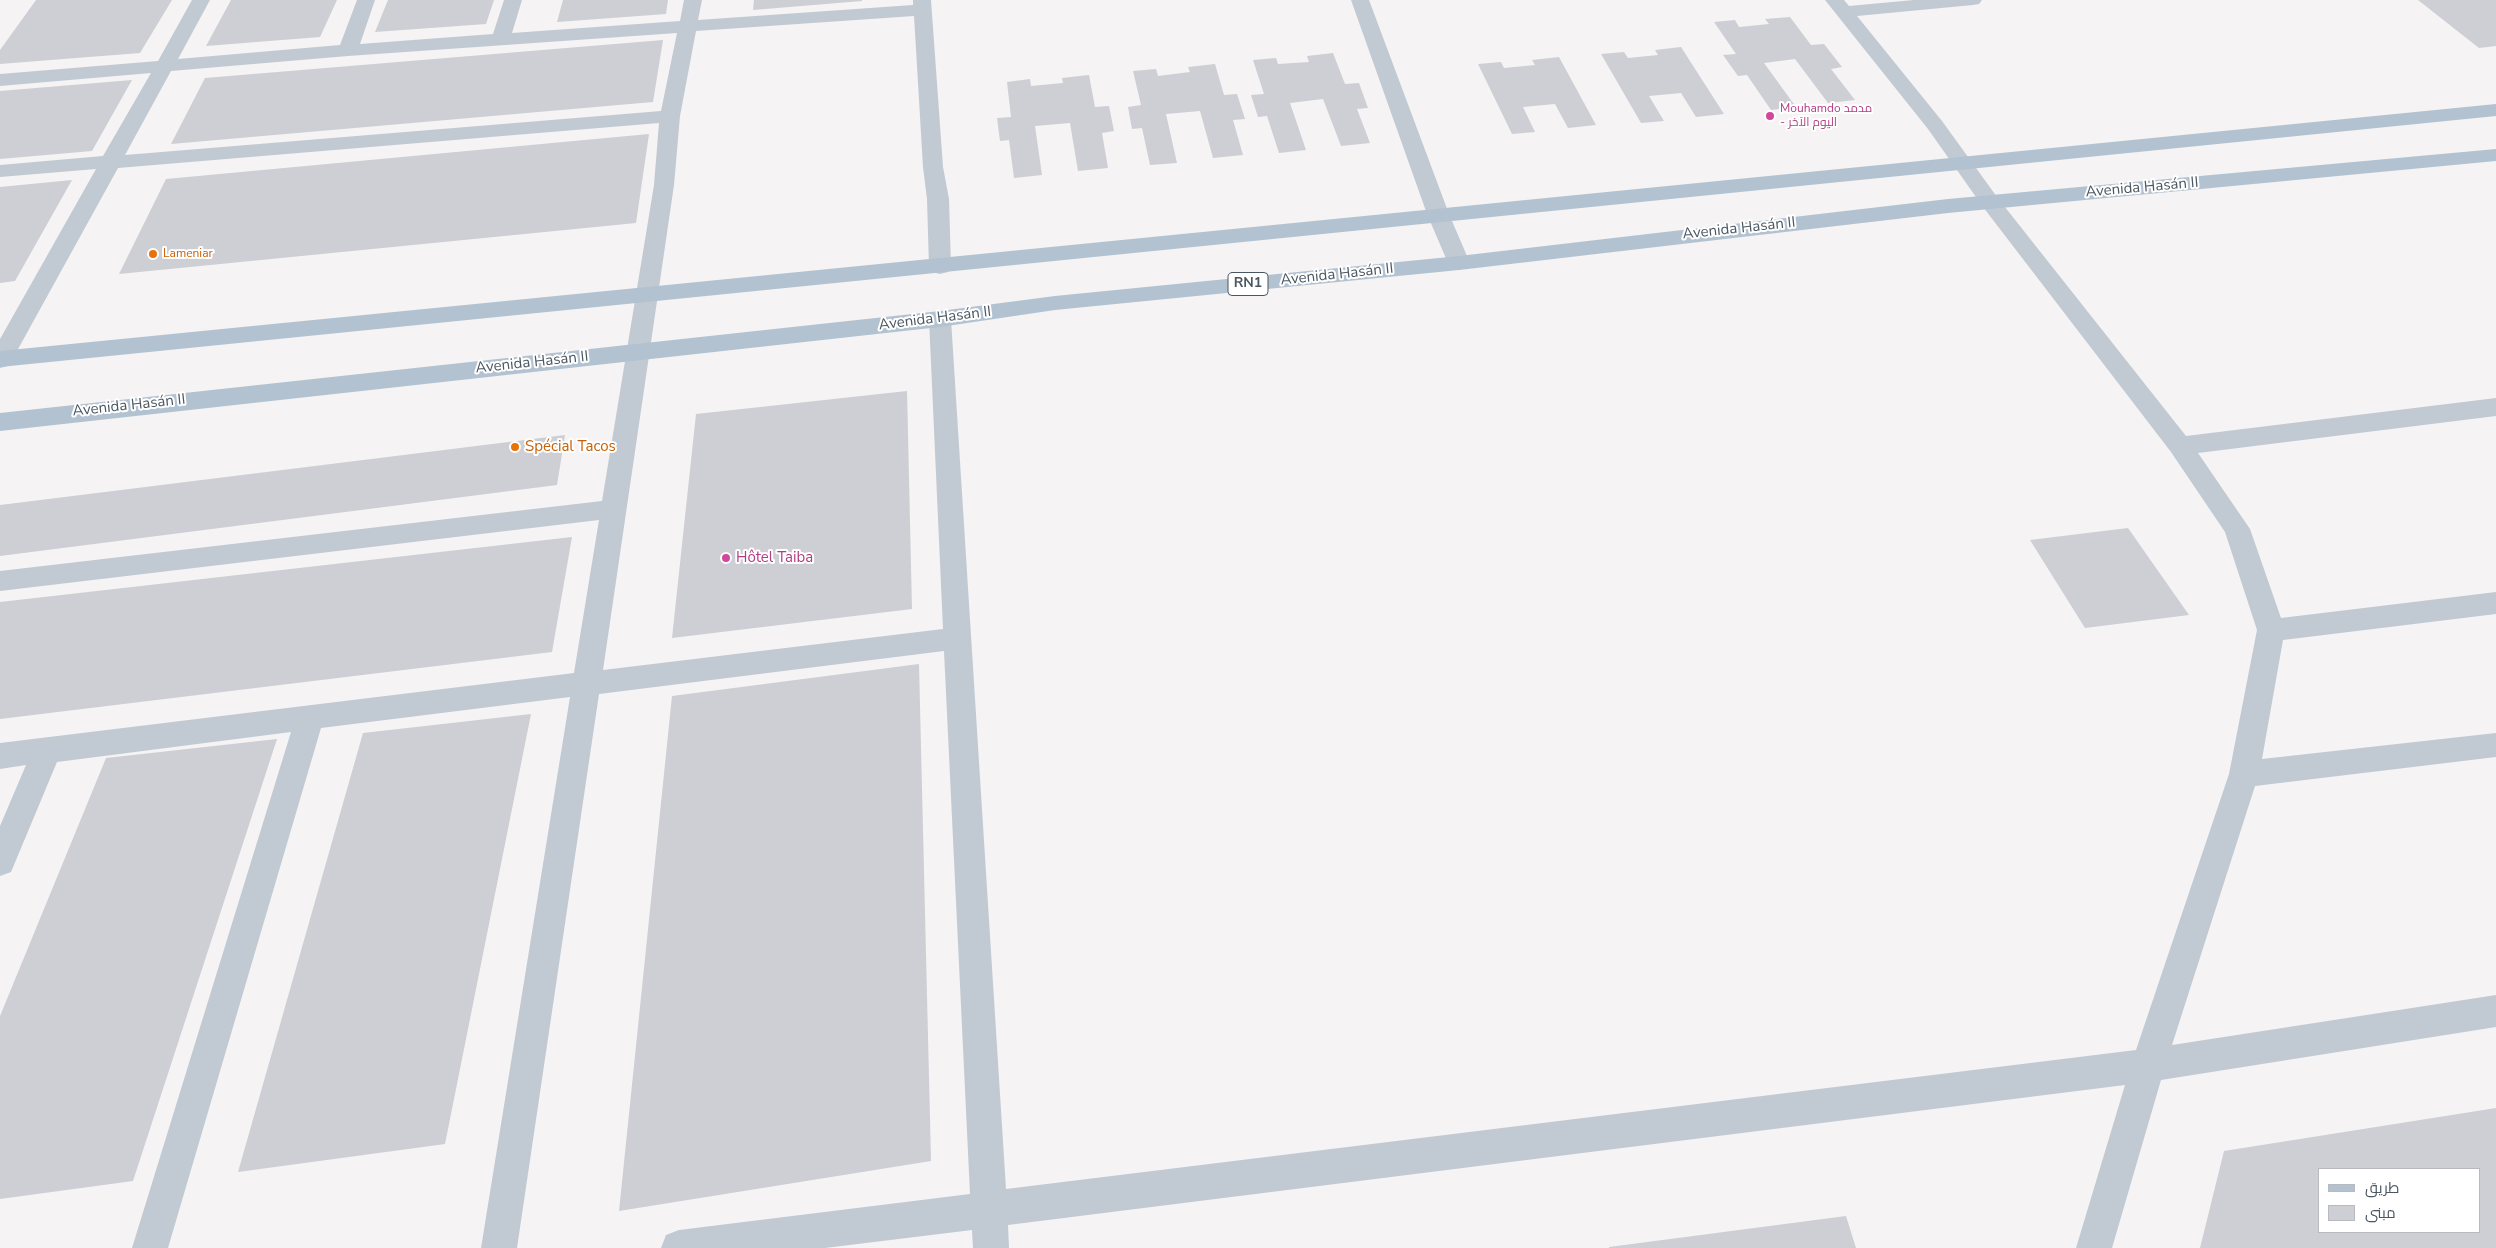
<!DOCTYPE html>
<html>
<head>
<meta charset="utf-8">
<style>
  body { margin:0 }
  #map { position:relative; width:2496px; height:1248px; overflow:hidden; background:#f5f3f3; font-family:"Nunito Sans",Cairo,sans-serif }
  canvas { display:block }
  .legend { position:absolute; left:2318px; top:1168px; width:162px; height:65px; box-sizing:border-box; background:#fff; border:1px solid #b7bbc0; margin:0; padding:6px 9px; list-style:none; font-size:15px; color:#4a5661 }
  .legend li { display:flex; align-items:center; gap:10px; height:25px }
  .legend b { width:25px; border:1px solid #b7bbc0 }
</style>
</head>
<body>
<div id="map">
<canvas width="2496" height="1248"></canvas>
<ul class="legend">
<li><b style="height:6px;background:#b3c2d1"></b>طريق</li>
<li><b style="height:14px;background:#cdcfd5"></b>مبنى</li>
</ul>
</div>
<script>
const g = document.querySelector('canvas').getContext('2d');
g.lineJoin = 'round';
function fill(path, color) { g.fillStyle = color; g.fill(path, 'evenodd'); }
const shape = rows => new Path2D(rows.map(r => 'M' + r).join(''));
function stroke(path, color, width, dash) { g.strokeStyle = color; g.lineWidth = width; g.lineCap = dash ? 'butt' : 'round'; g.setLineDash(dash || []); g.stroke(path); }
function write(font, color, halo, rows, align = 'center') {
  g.font = font + ' "Nunito Sans",Cairo,sans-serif'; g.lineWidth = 4; g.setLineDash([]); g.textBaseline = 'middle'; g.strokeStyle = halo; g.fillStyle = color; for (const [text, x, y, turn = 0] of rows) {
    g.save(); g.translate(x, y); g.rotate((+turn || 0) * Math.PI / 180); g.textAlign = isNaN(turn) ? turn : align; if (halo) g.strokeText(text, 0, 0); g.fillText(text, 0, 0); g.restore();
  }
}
fill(shape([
  [36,0,172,0,140,53,0,64,0,50],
  [231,0,337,0,320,37,206,46],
  [388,0,494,0,486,24,375,32],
  [563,0,668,0,666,14,557,22],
  [754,0,862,0,862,1,753,10],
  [2418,0,2496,0,2496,46,2479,48],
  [1790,17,1811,45,1824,44,1842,67,1831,69,1855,100,1828,103,1795,59,1764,63,1796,107,1771,110,1747,75,1738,76,1723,55,1736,54,1714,22,1735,20,1739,27,1769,24,1765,19],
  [663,40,653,102,171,144,205,78],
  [1681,47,1724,114,1696,117,1681,93,1649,96,1664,121,1641,123,1601,54,1624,52,1628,58,1658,55,1655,50],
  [1333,53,1345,84,1359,83,1368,108,1357,109,1370,143,1341,146,1323,99,1290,103,1306,150,1279,153,1267,116,1258,117,1251,95,1264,94,1253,60,1276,58,1278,64,1309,62,1307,56],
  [1559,57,1596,125,1568,128,1555,104,1523,107,1535,132,1512,134,1478,64,1501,62,1504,68,1535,65,1532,60],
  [1215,64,1224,95,1237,94,1245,119,1233,120,1243,155,1213,158,1200,111,1166,114,1177,163,1150,165,1142,128,1132,129,1128,107,1141,105,1133,71,1156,69,1158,76,1190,72,1188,67],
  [1089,75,1095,107,1109,106,1114,131,1102,133,1108,168,1078,171,1070,123,1035,126,1042,175,1014,178,1009,140,1000,141,997,118,1011,117,1007,82,1030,79,1031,86,1063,83,1062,78],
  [132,80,92,151,0,159,0,91],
  [649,134,636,223,119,274,166,179],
  [72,180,15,281,0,283,0,187],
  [907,391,912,609,672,638,696,414],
  [565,435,557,485,0,556,0,505],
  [2128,528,2189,615,2085,628,2030,540],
  [572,537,552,652,0,719,0,602],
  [919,664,931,1161,619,1211,672,696],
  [531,714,445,1144,238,1172,363,733],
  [277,739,133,1181,0,1199,0,1016,106,758],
  [2496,1108,2496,1248,2200,1248,2224,1151],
  [2320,1169,2480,1169,2480,1232,2320,1232],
  [1846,1216,1856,1248,1609,1248,1609,1247]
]), '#cdcfd5');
fill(shape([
  [192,0,210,0,178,59,340,45,357,0,375,0,360,44,493,34,504,0,522,0,512,33,680,21,684,0,702,0,698,20,913,5,913,0,931,0,943,167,949,199,951,267,948,272,940,274,932,272,929,267,927,199,923,167,914,16,696,31,680,116,674,185,603,670,943,629,929,319,932,314,940,311,948,314,951,319,1006,1189,2136,1050,2229,774,2257,630,2225,532,2171,452,1983,207,1928,129,1825,0,1844,0,1849,6,1914,0,1982,0,1979,4,1973,5,1857,16,1942,121,1997,197,2186,436,2496,398,2496,416,2198,453,2250,529,2281,618,2496,592,2496,614,2283,640,2262,759,2496,733,2496,757,2255,786,2172,1045,2496,995,2496,1027,2161,1080,2112,1248,2076,1248,2125,1085,1008,1225,1009,1248,973,1248,972,1230,825,1248,661,1248,666,1235,679,1230,970,1194,944,651,599,694,517,1248,481,1248,570,697,321,728,168,1248,132,1248,291,732,57,762,11,872,0,876,0,826,26,765,0,769,0,743,574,673,599,520,0,591,0,571,602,501,654,185,659,123,118,168,12,360,8,366,0,368,0,339,96,169,0,177,0,165,103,156,151,73,0,86,0,74,158,61,192,0],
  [677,33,661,111,125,155,171,71,348,56,677,33],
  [1351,0,1369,0,1449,214,1470,263,1467,268,1459,270,1451,268,1448,263,1427,214,1351,0]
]), '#c1cad2');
fill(shape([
  [2496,104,2496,116,0,367,0,351,2496,104],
  [2496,149,2496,161,1948,213,1459,270,1055,310,940,327,0,431,0,413,940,311,1055,296,1459,256,1948,199,2496,149]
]), '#b3c2d1');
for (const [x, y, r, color] of [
  [1770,116,5,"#d1479c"],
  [153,254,5,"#e8710a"],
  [515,447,5,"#e8710a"],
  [726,558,5,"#d1479c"]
]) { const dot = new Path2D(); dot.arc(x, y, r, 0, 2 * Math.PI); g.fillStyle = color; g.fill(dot); stroke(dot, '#fff', 2); }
write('12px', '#b23c85', '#fff', [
  ["Mouhamdo مدمد",1780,109],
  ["- اليوم الآخر",1780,123]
], 'left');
write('12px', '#c56008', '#fff', [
  ["Lameniar",163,254]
], 'left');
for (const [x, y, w] of [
  [1248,284,40]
]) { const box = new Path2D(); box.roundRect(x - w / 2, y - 11.5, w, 23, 4); g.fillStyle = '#fff'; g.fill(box); stroke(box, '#4a5661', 1); }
write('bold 14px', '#4a5661', null, [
  ["RN1",1248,284]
]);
write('15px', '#4a5661', '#fff', [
  ["Avenida Hasán II",2142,188,-5],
  ["Avenida Hasán II",1739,229,-6],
  ["Avenida Hasán II",1337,275,-6],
  ["Avenida Hasán II",935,319,-7],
  ["Avenida Hasán II",532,363,-6],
  ["Avenida Hasán II",129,406,-6]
]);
write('15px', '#c56008', '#fff', [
  ["Spécial Tacos",525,447]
], 'left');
write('15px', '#b23c85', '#fff', [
  ["Hôtel Taiba",736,558]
], 'left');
</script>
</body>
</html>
